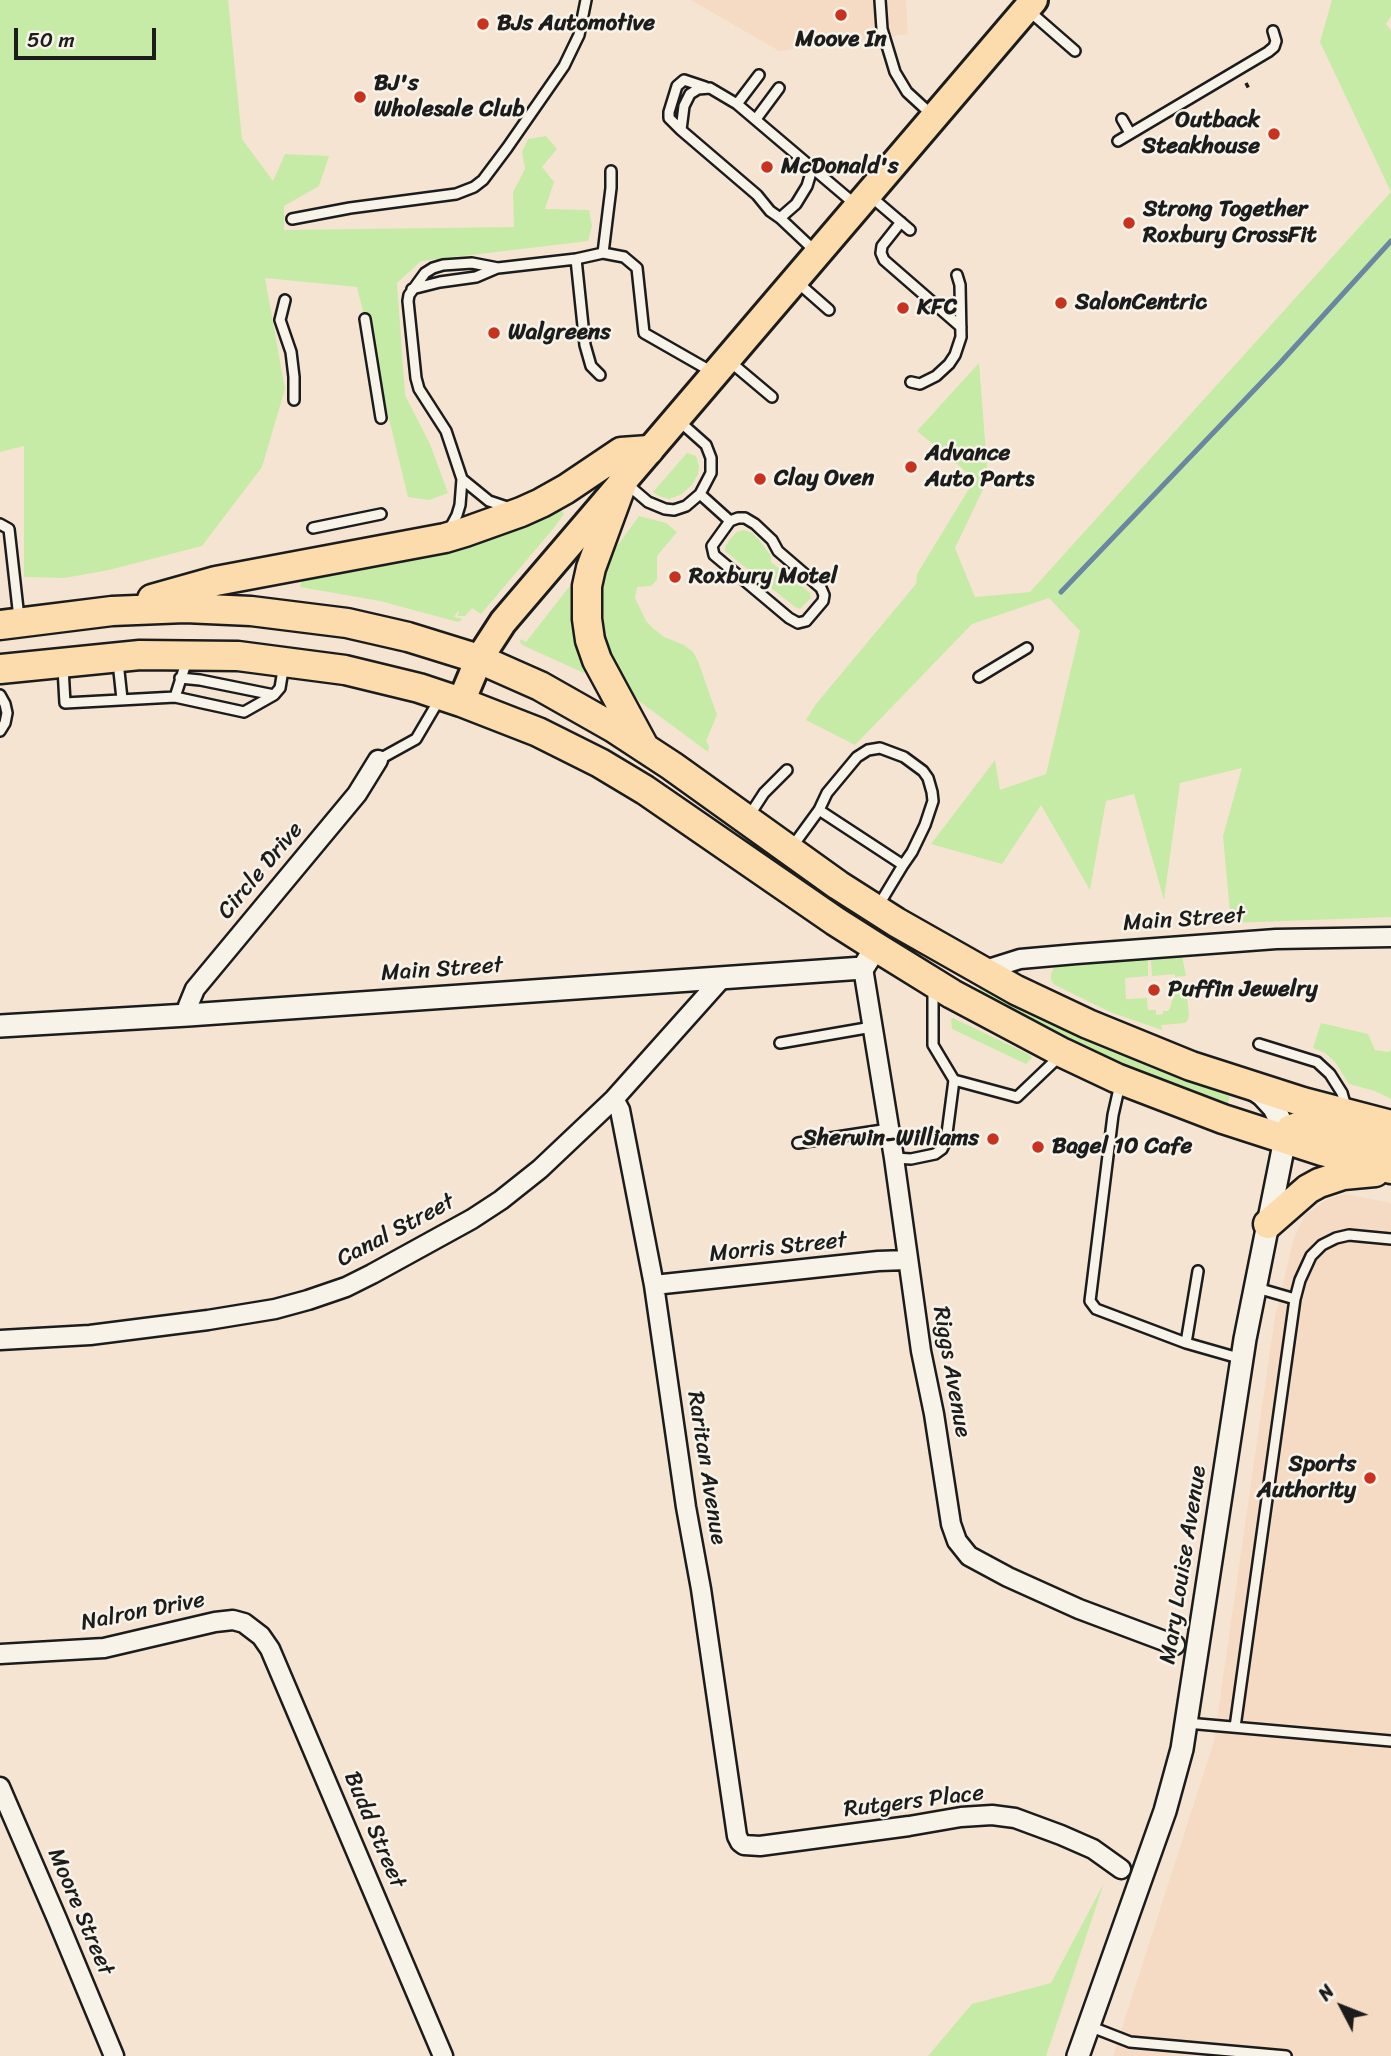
<!DOCTYPE html>
<html>
<head>
<meta charset="utf-8">
<style>
  body { margin:0 }
  #map { position:relative; width:1391px; height:2056px; overflow:hidden; background:#f6e4d3; font-family:Sriracha,sans-serif }
  canvas { display:block }
  .north { position:absolute; left:1307px; top:1972px; width:70px; height:70px; -webkit-text-stroke:5px #f7f3e8; paint-order:stroke; rotate:312deg; font-size:19px; font-weight:700; line-height:28px; text-align:center; color:#1c1c1c }
  .north::after { content:''; display:block; margin:auto; width:24px; height:32px; background:#1c1c1c; clip-path:polygon(50% 0,100% 100%,50% 72%,0 100%) }
  .scale { position:absolute; left:14px; top:28px; width:142px; height:32px; box-sizing:border-box; border:4px solid #1c1c1c; border-top:0; padding-left:9px; font-size:21px; line-height:24px; white-space:nowrap; color:#1c1c1c; -webkit-text-stroke:5px #f7f3e8; paint-order:stroke }
</style>
</head>
<body>
<div id="map">
<canvas width="1391" height="2056"></canvas>
<div class="north">N</div>
<div class="scale">50 m</div>
</div>
<script>
const g = document.querySelector('canvas').getContext('2d');
g.lineJoin = 'round';
function fill(path, color) { g.fillStyle = color; g.fill(path, 'evenodd'); }
const shape = rows => new Path2D(rows.map(r => 'M' + r).join(''));
function stroke(path, color, width, dash) { g.strokeStyle = color; g.lineWidth = width; g.lineCap = dash ? 'butt' : 'round'; g.setLineDash(dash || []); g.stroke(path); }
function write(font, color, halo, rows, align = 'center') {
  g.font = font + ' Sriracha,sans-serif'; g.lineWidth = 5; g.setLineDash([]); g.textBaseline = 'middle'; g.strokeStyle = halo; g.fillStyle = color; for (const [text, x, y, turn = 0] of rows) {
    g.save(); g.translate(x, y); g.rotate((+turn || 0) * Math.PI / 180); g.textAlign = isNaN(turn) ? turn : align; if (halo) g.strokeText(text, 0, 0); g.fillText(text, 0, 0); g.restore();
  }
}
fill(shape([
  [691,0,906,0,908,34,779,51],
  [1346,1194,1391,1203,1391,2056,1113,2056,1214,1741,1275,1316,1294,1238,1305,1215,1327,1199]
]), '#f5dac4');
fill(shape([
  [0,0,228,0,242,139,273,181,285,154,329,156,319,186,284,206,284,230,514,227,513,192,525,169,522,152,528,139,546,136,557,149,542,167,554,182,545,209,589,210,592,226,588,241,421,261,397,283,405,395,430,444,448,493,429,500,408,497,357,287,265,278,285,389,262,467,202,546,109,570,64,578,24,577,24,446,0,452],
  [1332,0,1391,0,1391,16,1386,24,1391,31,1391,917,1231,923,1223,836,1242,768,1180,783,1164,900,1134,794,1106,801,1090,890,1041,805,1002,864,931,844,995,760,1000,790,1046,774,1080,631,1049,598,972,624,855,745,806,720,816,704,916,584,917,574,975,479,917,431,979,363,988,479,955,548,975,597,1030,592,1391,192,1320,42],
  [687,453,696,456,699,466,698,474,692,485,680,495,669,499,659,496,653,492],
  [560,509,564,514,553,529,481,614,472,608,465,616,457,616,459,613,458,611,454,617,463,619,458,622,380,601,300,587,302,578,529,522],
  [639,516,666,523,677,532,657,556,657,580,651,586,637,587,635,598,646,621,654,629,664,637,684,645,693,652,698,661,717,715,706,741,709,746,708,752,639,701,619,678,603,647,596,590,604,583,607,560],
  [744,530,752,533,760,541,771,556,771,562,810,593,811,598,800,609,795,607,725,551,726,545,731,538,737,532],
  [569,587,576,589,588,668,584,673,522,645,520,642,521,639,526,642],
  [1182,956,1186,976,1175,977,1175,974,1152,976,1151,961,1148,960,1148,976,1125,978,1126,999,1147,998,1148,1010,1156,1010,1156,1015,1163,1014,1163,1011,1168,1011,1170,1008,1174,994,1173,984,1175,982,1185,982,1189,1014,1188,1020,1185,1023,1161,1025,1162,1030,1110,1012,1055,985,1051,980,1051,974,1054,968,1061,965],
  [983,984,1210,1086,1230,1097,1226,1107,1110,1060,1055,1033,977,992],
  [953,1018,1030,1055,1032,1058,1026,1064,952,1029,951,1019],
  [1321,1023,1368,1034,1375,1050,1388,1052,1391,1050,1391,1099,1375,1091,1349,1084,1335,1062,1325,1053,1313,1048],
  [1104,1883,1046,2056,928,2056,972,2004,1051,1983]
]), '#c5eba6');
stroke(shape([
  [1061,592,1280,363,1391,241]
]), '#6a86a1', 5);
const service = shape([
  [880,0,882,29,895,72,907,92,932,115],
  [1028,10,1075,51],
  [737,104,759,75],
  [756,119,779,88],
  [1122,119,1130,133],
  [681,130,669,118,669,112,677,86,684,80,705,87],
  [1118,141,1268,52,1274,47,1276,41,1273,31],
  [869,195,910,230],
  [780,218,796,204,807,186,810,176,808,164],
  [292,219,350,208,456,194,474,187,483,180,507,148,564,66,579,35,586,0],
  [901,222,882,246,881,253,884,260,961,327],
  [815,251,780,218,770,211,757,195,681,130,684,106,690,94,698,89,710,88,737,104,856,205],
  [603,253,624,257,637,268,644,333,714,373],
  [796,281,829,310],
  [412,289,440,282,476,277,497,268],
  [285,300,280,320,291,352,294,377,294,400],
  [365,319,381,418],
  [728,360,772,397],
  [600,375,591,366,585,345,576,259,603,253,611,188,611,171],
  [911,382,920,384,936,376,949,364,955,355,961,337,960,285,957,275],
  [462,479,489,501,510,508],
  [627,484,648,502,665,509,674,510,686,506,700,494,711,473,711,458,706,445,679,421],
  [700,494,730,521,738,518,745,518,755,524,772,540,778,551,821,588,824,595,823,601,806,621,798,623,789,618,714,555,712,546,730,521],
  [0,524,9,529,19,618],
  [313,528,381,514],
  [449,530,457,515,460,505,462,479,446,431,419,389,416,378,408,301,409,295,425,273,433,268,443,265,472,263,498,268,576,259],
  [187,660,175,697,244,712,274,695,280,688,284,664],
  [118,662,122,699],
  [63,668,65,703,175,697],
  [979,677,1027,648],
  [180,678,200,680,274,695],
  [0,695,5,704,7,713,5,723,0,731],
  [378,760,416,739,439,700],
  [819,810,827,793,857,757,868,750,880,748,904,757,923,771,928,778,932,792,933,801,925,825,912,852,903,865],
  [749,816,764,793,787,770],
  [792,847,819,810,903,865,877,908],
  [780,1043,872,1027],
  [1259,1044,1317,1062,1330,1074,1342,1093,1346,1107],
  [954,1080,1017,1097,1060,1056],
  [1120,1084,1113,1115,1090,1301,1096,1309,1186,1343,1242,1359],
  [798,1143,889,1129],
  [894,1158,911,1159,935,1154,942,1149,946,1141,954,1080,933,1045,933,988],
  [1257,1288,1295,1299],
  [1186,1343,1198,1271],
  [1187,1723,1391,1741],
  [1235,1727,1295,1299,1300,1280,1311,1256,1322,1245,1336,1238,1349,1235,1391,1239],
  [1089,2026,1130,2042,1286,2056]
]);
const minor = shape([
  [863,968,894,1158,921,1351,934,1414,951,1524,957,1541,969,1556,1008,1577,1079,1609,1175,1645],
  [982,971,1020,959,1076,954,1276,939,1391,937],
  [188,1015,188,1006,195,989,357,794,378,760],
  [614,1099,620,1110,654,1285,686,1507,701,1589,737,1836,740,1842,744,1845,760,1846,909,1826,961,1817,992,1815,1015,1818,1061,1835,1093,1849,1121,1869],
  [654,1285,878,1261,907,1260],
  [0,1340,90,1335,208,1320,275,1309,308,1300,346,1287,372,1274,472,1219,501,1200,540,1169,614,1099,723,977],
  [0,1654,104,1648,215,1622,233,1620,244,1623,261,1636,270,1649,443,2056],
  [0,1787,57,1919,114,2056]
]);
const tertiary = shape([
  [0,1026,188,1015,863,968,876,947],
  [1078,2056,1165,1811,1182,1749,1245,1339,1285,1139,1279,1118,1274,1108,1262,1095,1252,1088]
]);
const primary = shape([
  [461,702,479,659,503,622,1034,0]
]);
const trunk = shape([
  [623,481,591,568,587,586,587,619,590,640,597,660,643,745],
  [152,599,216,581,445,538,465,532,521,512,541,503,566,489,621,452,649,450],
  [0,625,112,611,185,608,251,611,347,623,408,637,479,659,540,686,614,728,672,766,838,885,896,922,1016,990,1088,1024,1191,1066,1303,1102,1391,1125],
  [0,669,140,655,238,656,345,670,419,688,461,702,538,732,600,763,645,790,835,921,876,947,952,994,1063,1053,1116,1078,1223,1119,1322,1151,1391,1169],
  [1285,1139,1291,1129,1301,1126,1391,1147],
  [1268,1224,1308,1189,1319,1183,1343,1175,1375,1172]
]);
stroke(service, '#1c1c1c', 14);
stroke(minor, '#1c1c1c', 23);
stroke(tertiary, '#1c1c1c', 26);
stroke(primary, '#1c1c1c', 32);
stroke(trunk, '#1c1c1c', 33);
stroke(shape([
  [1246,83,1250,91],
  [1182,120,1187,128]
]), '#1c1c1c', 3.5, [5, 5]);
stroke(service, '#f7f3e8', 9);
stroke(minor, '#f7f3e8', 18);
stroke(tertiary, '#f7f3e8', 21);
stroke(primary, '#fcdcac', 26);
stroke(trunk, '#fcdcac', 28);
for (const [x, y, r, color] of [
  [841,15,7,"#c8321e"],
  [483,24,7,"#c8321e"],
  [360,97,7,"#c8321e"],
  [1274,134,7,"#c8321e"],
  [767,167,7,"#c8321e"],
  [1129,223,7,"#c8321e"],
  [1061,303,7,"#c8321e"],
  [903,308,7,"#c8321e"],
  [494,333,7,"#c8321e"],
  [911,467,7,"#c8321e"],
  [760,479,7,"#c8321e"],
  [675,577,7,"#c8321e"],
  [1154,990,7,"#c8321e"],
  [993,1139,7,"#c8321e"],
  [1038,1147,7,"#c8321e"],
  [1370,1478,7,"#c8321e"]
]) { const dot = new Path2D(); dot.arc(x, y, r, 0, 2 * Math.PI); g.fillStyle = color; g.fill(dot); stroke(dot, '#f7f3e8', 2.5); }
write('bold 23px', '#1c1c1c', '#f7f3e8', [
  ["BJs Automotive",497,24],
  ["Moove In",841,40,"center"],
  ["BJ's",374,84],
  ["Wholesale Club",374,110],
  ["Outback",1260,121,"right"],
  ["Steakhouse",1260,147,"right"],
  ["McDonald's",781,167],
  ["Strong Together",1143,210],
  ["Roxbury CrossFit",1143,236],
  ["SalonCentric",1075,303],
  ["KFC",917,308],
  ["Walgreens",508,333],
  ["Advance",925,454],
  ["Auto Parts",925,480],
  ["Clay Oven",774,479],
  ["Roxbury Motel",689,577],
  ["Puffin Jewelry",1168,990],
  ["Sherwin-Williams",979,1139,"right"],
  ["Bagel 10 Cafe",1052,1147],
  ["Sports",1356,1465,"right"],
  ["Authority",1356,1491,"right"]
], 'left');
write('23px', '#1c1c1c', '#f7f3e8', [
  ["Circle Drive",261,871,-50],
  ["Main Street",1184,920,-4],
  ["Main Street",442,970,-4],
  ["Canal Street",396,1231,-28],
  ["Morris Street",778,1248,-6],
  ["Riggs Avenue",951,1372,80],
  ["Raritan Avenue",706,1468,81],
  ["Mary Louise Avenue",1184,1565,-81],
  ["Nalron Drive",143,1612,-11],
  ["Rutgers Place",914,1802,-7],
  ["Budd Street",374,1830,67],
  ["Moore Street",80,1912,67]
]);
</script>
</body>
</html>
